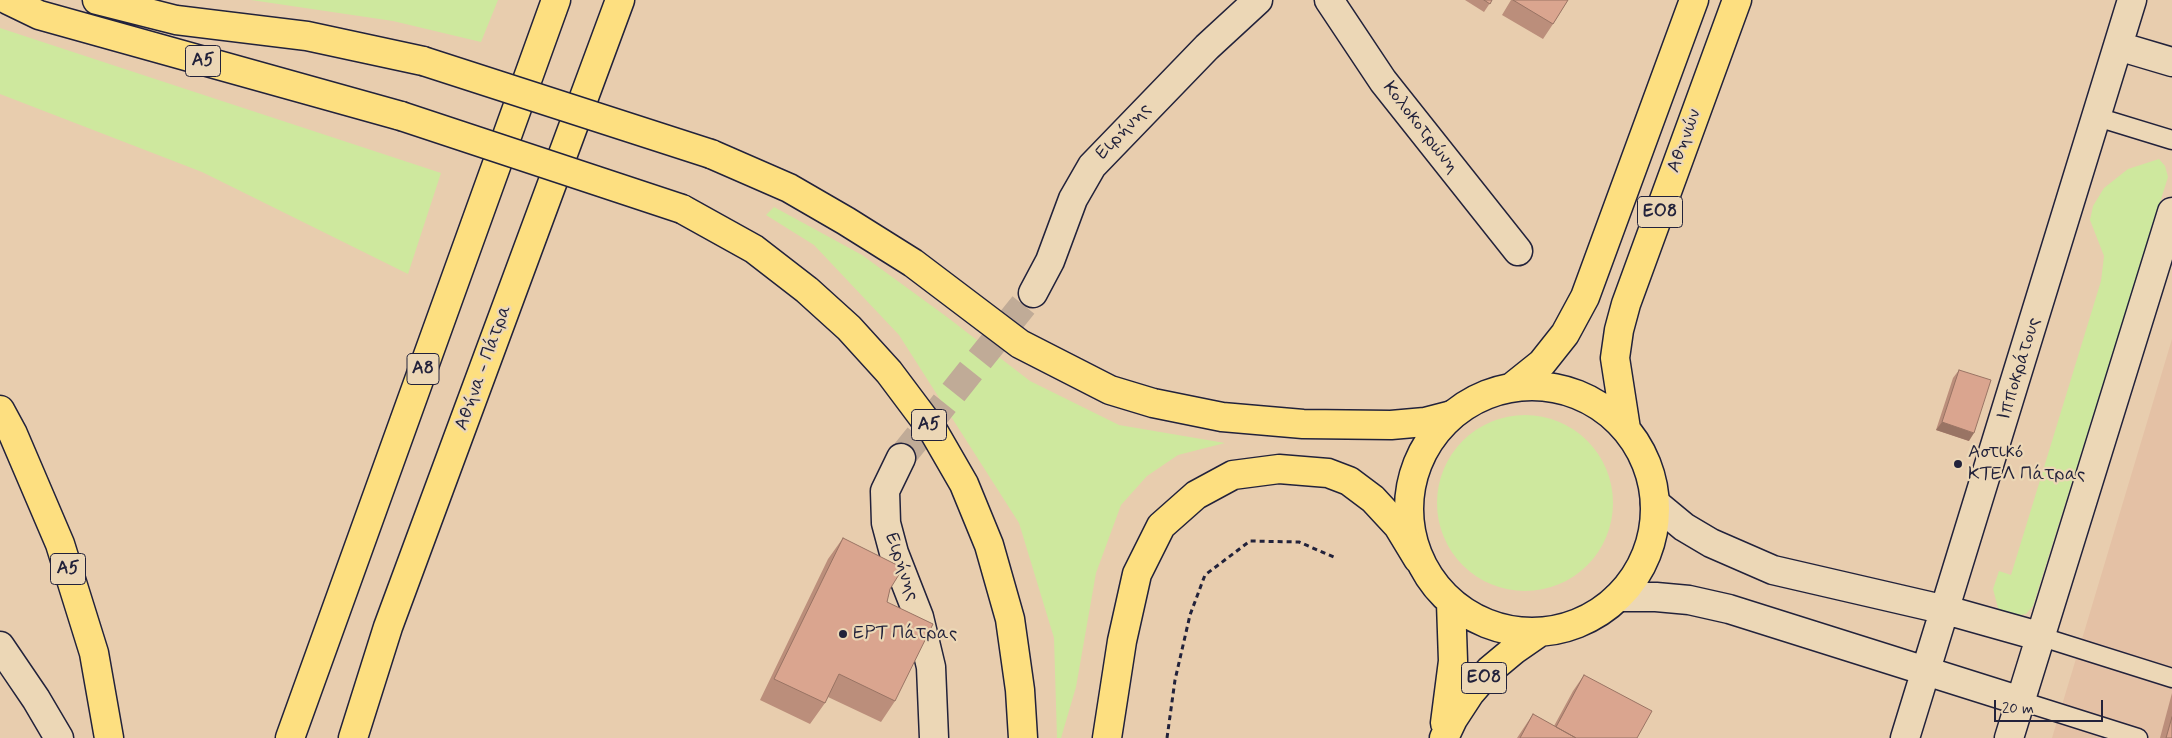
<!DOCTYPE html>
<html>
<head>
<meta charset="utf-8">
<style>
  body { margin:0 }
  #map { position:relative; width:2172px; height:738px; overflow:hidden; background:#e8cdae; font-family:Mynerve,sans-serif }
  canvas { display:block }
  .scale { position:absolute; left:1994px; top:700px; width:109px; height:22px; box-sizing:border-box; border:2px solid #22223b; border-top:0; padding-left:6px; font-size:15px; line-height:18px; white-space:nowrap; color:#22223b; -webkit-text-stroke:4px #ecd7b6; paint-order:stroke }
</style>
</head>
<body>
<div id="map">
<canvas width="2172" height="738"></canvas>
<div class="scale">20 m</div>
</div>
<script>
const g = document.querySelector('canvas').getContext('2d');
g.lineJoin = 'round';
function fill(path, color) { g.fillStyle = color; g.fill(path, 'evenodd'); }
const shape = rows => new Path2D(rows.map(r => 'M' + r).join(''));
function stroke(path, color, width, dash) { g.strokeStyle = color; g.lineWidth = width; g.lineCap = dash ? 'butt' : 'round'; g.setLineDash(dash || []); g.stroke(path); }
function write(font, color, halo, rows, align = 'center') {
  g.font = font + ' Mynerve,sans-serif'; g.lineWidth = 4.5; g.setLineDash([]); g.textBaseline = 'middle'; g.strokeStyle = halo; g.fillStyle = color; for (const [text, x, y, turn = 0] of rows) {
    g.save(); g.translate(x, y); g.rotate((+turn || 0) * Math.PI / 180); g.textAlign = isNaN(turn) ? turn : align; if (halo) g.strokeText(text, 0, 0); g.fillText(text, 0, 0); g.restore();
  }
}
fill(shape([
  [2172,339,2172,738,2052,738,2085,629]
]), '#e4c1a5');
fill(shape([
  [251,0,498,0,481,42,393,21],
  [0,28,441,173,408,274,202,172,0,94],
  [2159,159,2165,166,2168,177,2033,606,2026,614,2015,616,2005,615,1998,608,1993,589,1999,571,2011,575,2101,281,2104,256,2090,220,2093,206,2104,188,2128,169],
  [774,207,862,255,947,317,1030,381,1119,425,1225,443,1178,455,1147,476,1121,505,1096,573,1076,687,1061,738,1057,738,1054,638,1019,523,899,335,814,245,766,215],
  '1437 503a88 88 0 1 1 176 0a88 88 0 1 1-176 0Z'
]), '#cee89e');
stroke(shape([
  [901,458,1033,293]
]), '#c0ab97', 28, [28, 14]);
const service = shape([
  [2097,117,2172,140],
  [2042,637,2172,678],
  [2021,701,2138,738]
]);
const minor = shape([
  [1329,0,1383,81,1518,251],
  [1033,293,1050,261,1073,199,1092,166,1207,47,1258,0],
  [901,458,885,491,886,523,894,553,919,617,931,667,934,738],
  [0,646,36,699,59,738]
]);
const tertiary = shape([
  [2118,46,2172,62],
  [1655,503,1684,527,1711,543,1773,570,1946,610,2042,637],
  [1618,597,1656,597,1689,600,1729,609,2021,701],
  [1905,738,2132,0],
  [2009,738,2172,212]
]);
const primary = shape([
  '1409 509a123 123 0 1 1 246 0a123 123 0 1 1-246 0Z',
  [1512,387,1542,363,1565,334,1585,297,1694,0],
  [1626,429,1615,358,1619,330,1626,304,1737,0],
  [1445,723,1453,661,1451,603],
  [1444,738,1453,719,1470,693,1490,670,1514,650,1540,632]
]);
const motorway = shape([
  [8,0,39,15,401,116],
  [97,0,176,20,307,36,423,61],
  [711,154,789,188,846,221,913,263,1020,344,1110,390,1153,403,1222,417,1303,424,1391,425,1425,422,1452,415],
  [682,209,754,249,807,290,849,328,889,372,934,432,964,484,989,545,1010,619,1020,690,1023,738],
  [0,410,13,434,60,544,94,653,109,738],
  [290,738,556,0],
  [353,738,388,627,620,0],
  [1107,738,1122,641,1137,574,1161,526,1196,495,1233,475,1279,469,1328,473,1349,481,1373,499,1398,526,1418,559]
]);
stroke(service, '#22223b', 21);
stroke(minor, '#22223b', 31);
stroke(tertiary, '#22223b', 31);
stroke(primary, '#22223b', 31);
stroke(motorway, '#22223b', 31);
stroke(shape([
  [1167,738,1175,680,1190,615,1205,575,1250,541,1299,542,1336,558]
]), '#22223b', 3, [5, 4]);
stroke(service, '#ecd7b6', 18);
stroke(minor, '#ecd7b6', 28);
stroke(tertiary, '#ecd7b6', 28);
stroke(primary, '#fddf80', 28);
stroke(motorway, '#fddf80', 28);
const motorwayBridge = shape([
  [423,61,711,154],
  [401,116,682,209]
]);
stroke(motorwayBridge, '#22223b', 31, []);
stroke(motorwayBridge, '#fddf80', 28);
fill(shape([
  [1465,0,1492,0,1484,12],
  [1511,0,1568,0,1553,24,1543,39,1502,15],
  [1959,370,1969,441,1936,430,1953,378],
  [843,538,890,589,887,602,895,701,881,722,828,697,825,703,810,724,760,700,828,559],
  [1584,675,1637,738,1517,738,1533,714,1554,726,1573,691],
  [2172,693,2172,738,2160,738]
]), '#bb8e7b');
fill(shape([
  [1942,422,1974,433,1969,441,1936,430]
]), '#997464');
const building = shape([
  [1484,0,1492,0,1490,4,1484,0],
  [1513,0,1568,0,1553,24,1513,0],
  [1959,370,1991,380,1974,433,1942,422,1959,370],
  [843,538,903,568,890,589,887,602,933,624,895,701,839,674,825,703,774,679,843,538],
  [1584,675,1652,711,1637,738,1576,738,1556,727,1584,675],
  [1533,714,1576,738,1520,738,1533,714],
  [2172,717,2172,738,2166,738,2172,717]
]);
fill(building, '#daa58f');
stroke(building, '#997464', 1);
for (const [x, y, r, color] of [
  [1958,464,5,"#22223b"],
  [843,634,5,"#22223b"]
]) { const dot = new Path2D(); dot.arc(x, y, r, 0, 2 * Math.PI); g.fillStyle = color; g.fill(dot); stroke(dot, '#ecd7b6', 2); }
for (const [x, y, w] of [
  [203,61,35],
  [1660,212,45],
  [423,369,32],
  [929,425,35],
  [68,569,35],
  [1484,678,45]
]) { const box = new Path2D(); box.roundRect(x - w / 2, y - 15.5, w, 31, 4); g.fillStyle = '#ecd7b6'; g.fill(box); stroke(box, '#22223b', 1); }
write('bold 18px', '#22223b', null, [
  ["Α5",203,61],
  ["ΕΟ8",1660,212],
  ["Α8",423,369],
  ["Α5",929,425],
  ["Α5",68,569],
  ["ΕΟ8",1484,678]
]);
write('19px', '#22223b', '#ecd7b6', [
  ["Κολοκοτρώνη",1420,128,52],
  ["Ειρήνης",1124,132,-46],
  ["Αθηνών",1685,141,-70],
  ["Αθήνα - Πάτρα",484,368,-70],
  ["Ιπποκράτους",2020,369,-73],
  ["Ειρήνης",901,567,71]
]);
write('19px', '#22223b', '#ecd7b6', [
  ["Αστικό",1968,453],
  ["ΚΤΕΛ Πάτρας",1968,475],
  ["ΕΡΤ Πάτρας",853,634]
], 'left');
</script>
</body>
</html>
